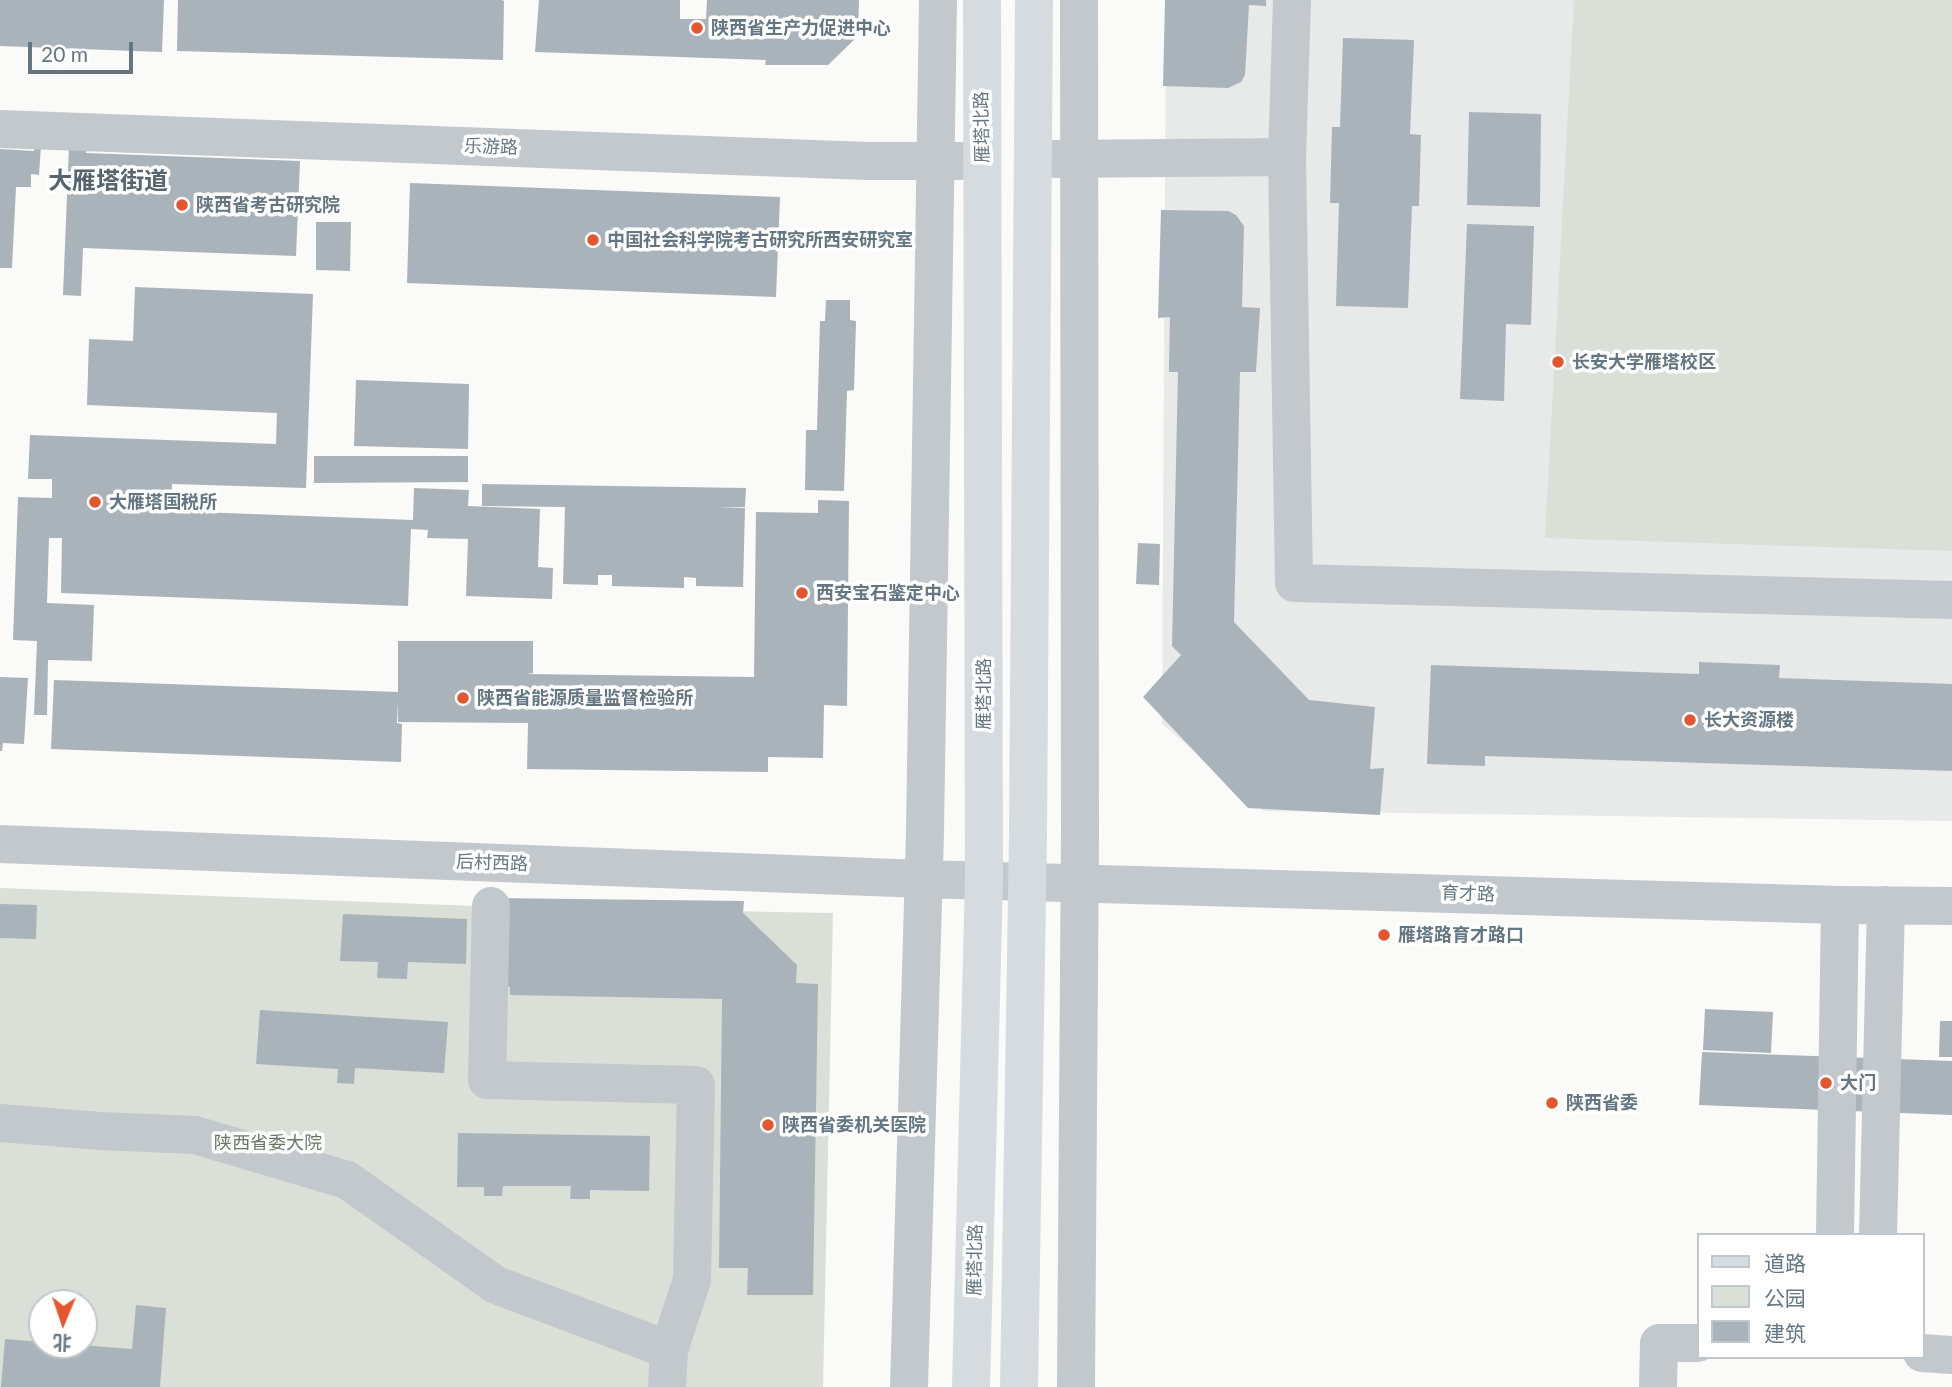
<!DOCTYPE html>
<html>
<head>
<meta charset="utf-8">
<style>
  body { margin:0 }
  #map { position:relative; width:1952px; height:1387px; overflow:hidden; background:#fafaf8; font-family:Lato,"Noto Sans SC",sans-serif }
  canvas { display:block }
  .legend { position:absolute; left:1697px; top:1233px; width:228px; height:126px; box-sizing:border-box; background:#fff; border:2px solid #c1c8cd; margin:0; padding:9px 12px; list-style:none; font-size:21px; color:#657683 }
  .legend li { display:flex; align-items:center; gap:14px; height:35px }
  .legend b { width:35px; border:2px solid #c1c8cd }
  .north { position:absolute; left:28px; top:1289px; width:70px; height:70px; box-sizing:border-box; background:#fff; border:2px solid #c1c8cd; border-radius:50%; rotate:182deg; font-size:19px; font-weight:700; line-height:28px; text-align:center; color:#657683 }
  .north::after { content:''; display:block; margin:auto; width:24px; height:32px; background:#e4572e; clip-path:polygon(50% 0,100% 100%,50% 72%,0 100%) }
  .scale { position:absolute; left:28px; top:42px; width:105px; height:32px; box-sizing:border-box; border:4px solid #657683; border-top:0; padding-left:9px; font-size:21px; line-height:24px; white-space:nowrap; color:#657683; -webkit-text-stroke:5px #fff; paint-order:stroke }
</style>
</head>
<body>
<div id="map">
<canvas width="1952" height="1387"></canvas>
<ul class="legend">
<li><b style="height:9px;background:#d6dbdf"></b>道路</li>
<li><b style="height:19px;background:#dadfd7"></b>公园</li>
<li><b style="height:19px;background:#aab3b9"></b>建筑</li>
</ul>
<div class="north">北</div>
<div class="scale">20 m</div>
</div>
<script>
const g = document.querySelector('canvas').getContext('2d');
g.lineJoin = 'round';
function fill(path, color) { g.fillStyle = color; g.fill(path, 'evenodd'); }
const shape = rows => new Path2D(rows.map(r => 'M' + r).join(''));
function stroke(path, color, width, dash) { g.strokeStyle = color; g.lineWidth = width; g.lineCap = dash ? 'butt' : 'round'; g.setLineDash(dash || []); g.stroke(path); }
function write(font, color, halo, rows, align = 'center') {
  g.font = font + ' Lato,"Noto Sans SC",sans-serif'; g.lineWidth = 7; g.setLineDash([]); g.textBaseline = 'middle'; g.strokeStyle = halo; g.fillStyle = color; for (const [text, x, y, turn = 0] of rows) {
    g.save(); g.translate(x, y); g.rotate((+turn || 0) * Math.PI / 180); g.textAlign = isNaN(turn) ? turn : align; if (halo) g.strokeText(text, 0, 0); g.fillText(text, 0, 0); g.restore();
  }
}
fill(shape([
  [1166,0,1952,0,1952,821,1264,811,1162,724]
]), '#e8e9e9');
fill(shape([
  [1574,0,1952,0,1952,551,1545,538],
  [0,888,501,907,833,913,823,1387,0,1387],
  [42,1303,84,1303,84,1345,42,1345]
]), '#dadfd7');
fill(shape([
  [0,0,164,0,162,52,0,46],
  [178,0,502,0,504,1,503,60,177,51],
  [539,0,680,0,680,19,706,19,707,0,859,0,858,36,828,65,765,65,766,60,535,52],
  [1165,0,1266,0,1266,6,1249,5,1245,75,1241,82,1228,88,1163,86],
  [1343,38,1414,40,1410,134,1421,135,1419,206,1412,206,1408,308,1336,306,1339,203,1330,203,1332,127,1340,127],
  [1469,112,1541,114,1540,207,1467,205],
  [34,145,41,145,39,175,31,174,31,187,16,187,12,268,0,268,0,149,34,151],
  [69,146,87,146,86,153,300,161,296,256,83,248,81,296,63,295],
  [410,183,780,197,776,297,407,283],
  [1161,210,1228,211,1236,215,1244,226,1242,307,1260,308,1256,372,1240,372,1234,622,1309,700,1375,707,1370,769,1384,768,1380,815,1248,808,1143,697,1181,655,1172,646,1178,372,1169,372,1169,367,1170,317,1158,318],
  [316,222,351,222,350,271,316,270],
  [1467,224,1534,226,1531,325,1506,324,1504,401,1460,399],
  [135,287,313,294,306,488,172,484,171,511,413,520,414,488,469,490,468,506,540,509,538,567,553,568,552,599,466,596,468,539,427,538,428,530,411,529,408,606,61,593,62,538,49,538,47,603,94,605,92,661,48,660,47,715,34,715,37,641,13,640,18,497,52,498,52,479,28,479,30,435,276,444,277,413,87,405,89,339,133,341],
  [826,300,850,300,850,320,856,321,854,390,847,391,844,491,805,490,806,430,817,430,820,321,825,321],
  [356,380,469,384,468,449,354,446],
  [314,456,468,456,468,482,314,483],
  [482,484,746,488,745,507,719,507,745,508,743,587,696,586,696,578,684,577,684,588,612,586,612,575,598,575,598,585,563,584,565,507,482,506],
  [818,500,849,501,847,706,824,705,823,758,768,757,768,772,527,769,528,723,398,722,397,701,397,723,402,724,401,762,51,749,54,680,398,692,398,641,533,641,533,673,527,674,754,677,756,512,818,513],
  [1138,543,1160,544,1159,585,1136,584],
  [1699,662,1780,665,1779,678,1952,684,1952,771,1485,756,1485,766,1427,764,1431,665,1699,674],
  [0,677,28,678,24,744,3,743,2,751,0,751],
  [493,898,744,901,743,913,797,965,796,983,818,984,813,1295,747,1295,748,1268,719,1268,722,999,510,995,510,987,493,987],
  [0,904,37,905,36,939,0,938],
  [343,914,467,919,466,964,408,962,407,979,377,978,378,962,340,961],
  [1705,1009,1773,1012,1771,1053,1703,1050],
  [260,1010,448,1022,444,1073,355,1068,354,1084,337,1083,338,1069,256,1064],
  [1940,1021,1952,1021,1952,1057,1939,1057],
  [1702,1052,1952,1061,1952,1115,1699,1105],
  [458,1133,650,1136,649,1191,590,1190,590,1199,570,1199,571,1186,503,1186,502,1196,484,1196,484,1187,457,1187],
  [136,1305,166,1308,160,1387,1,1387,5,1339,42,1342,42,1345,81,1345,132,1349]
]), '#aab3b9');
stroke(shape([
  [0,129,868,161,960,161],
  [1287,157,1294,583,1952,600],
  [1055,159,1287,157,1292,0],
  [0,844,923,879,1840,905,1952,906],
  [491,906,487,1080,696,1085,692,1280,669,1350],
  [0,1123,100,1131,195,1135,347,1180,496,1285,669,1350,667,1387],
  [1835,1235,1840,905],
  [1878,1235,1886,905],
  [1922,1353,1952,1355],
  [909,1387,925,832,938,0],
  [1076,1387,1080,834,1079,0],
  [1658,1387,1659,1343,1698,1343]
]), '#c3c8cc', 38);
stroke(shape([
  [971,1387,984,880,982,0],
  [1019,1387,1028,834,1034,0]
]), '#d6dbdf', 38);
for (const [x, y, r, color] of [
  [697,28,7,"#e4572e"],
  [182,205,7,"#e4572e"],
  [593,240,7,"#e4572e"],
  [1558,362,7,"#e4572e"],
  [95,502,7,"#e4572e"],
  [802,593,7,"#e4572e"],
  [463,698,7,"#e4572e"],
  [1690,720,7,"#e4572e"],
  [1384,935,7,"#e4572e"],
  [1826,1083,7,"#e4572e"],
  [1552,1103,7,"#e4572e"],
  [768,1125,7,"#e4572e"]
]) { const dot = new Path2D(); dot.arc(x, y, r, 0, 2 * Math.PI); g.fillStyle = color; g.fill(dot); stroke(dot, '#fff', 2.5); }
write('bold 18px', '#657683', '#fff', [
  ["陕西省生产力促进中心",711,28],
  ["陕西省考古研究院",196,205],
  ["中国社会科学院考古研究所西安研究室",607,240],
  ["长安大学雁塔校区",1572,362],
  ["大雁塔国税所",109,502],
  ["西安宝石鉴定中心",816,593],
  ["陕西省能源质量监督检验所",477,698],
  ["长大资源楼",1704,720],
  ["雁塔路育才路口",1398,935],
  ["大门",1840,1083],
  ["陕西省委",1566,1103],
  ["陕西省委机关医院",782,1125]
], 'left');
write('18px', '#657683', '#fff', [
  ["雁塔北路",982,127,-91],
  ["乐游路",491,147,2],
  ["雁塔北路",984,694,-90],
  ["后村西路",492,863,2],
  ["育才路",1468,894,2],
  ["雁塔北路",975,1260,-89]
]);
write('18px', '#687a64', '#fff', [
  ["陕西省委大院",268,1143]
]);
write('bold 24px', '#57646e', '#fff', [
  ["大雁塔街道",108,181]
]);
</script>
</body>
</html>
